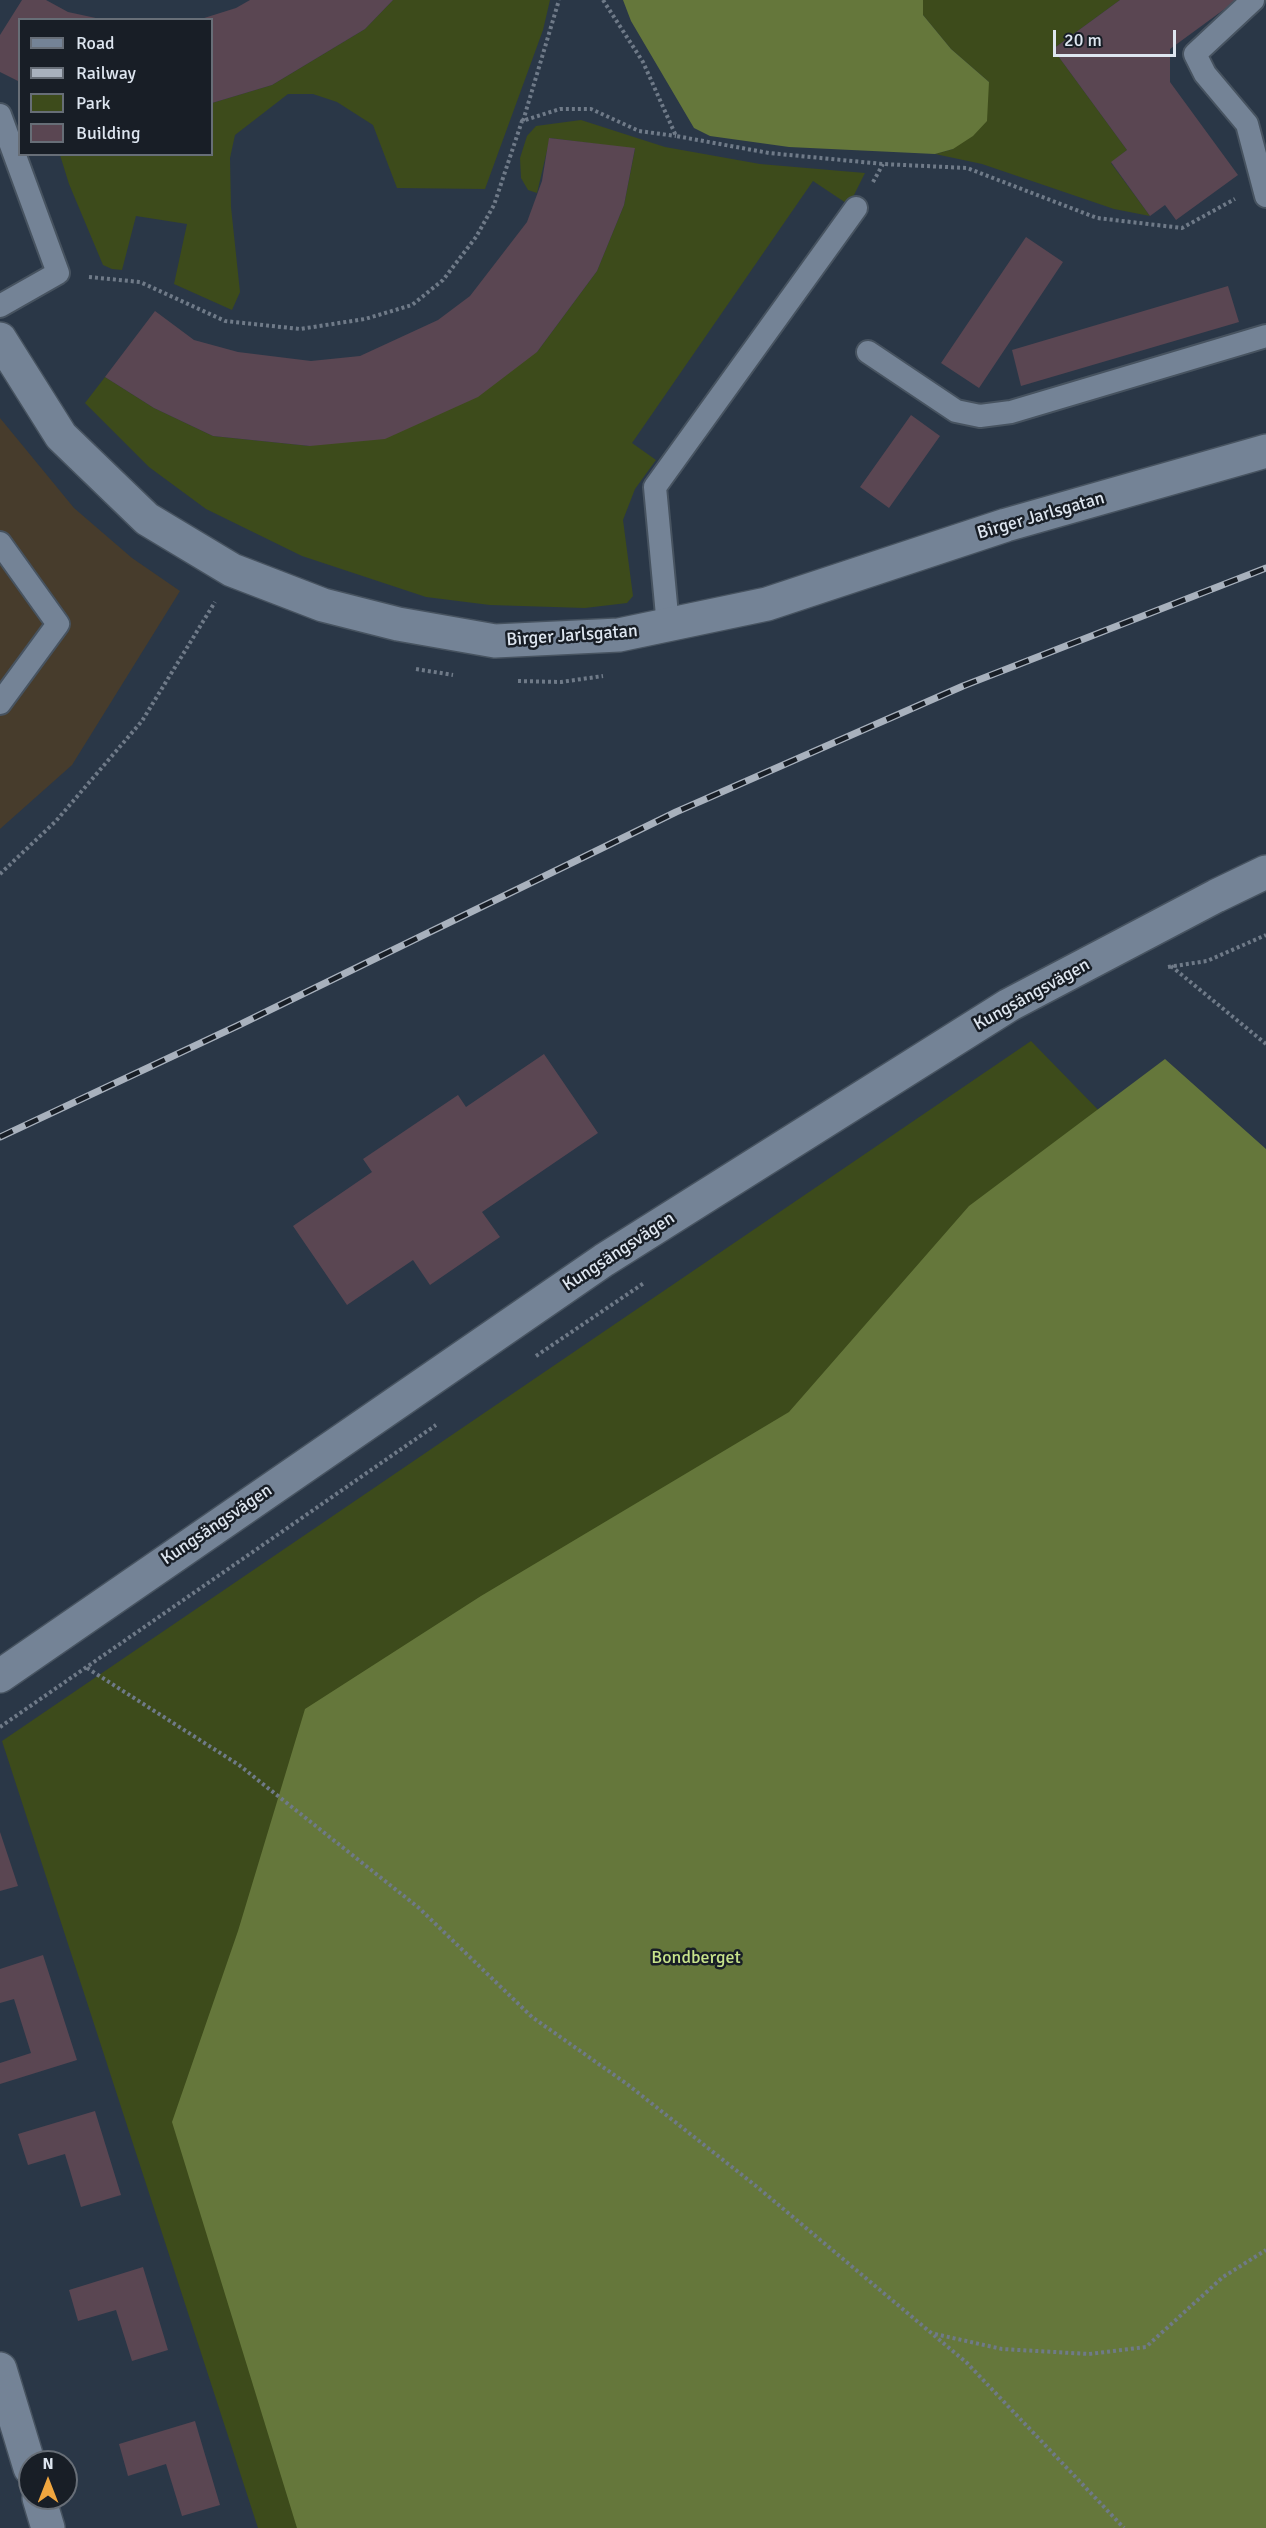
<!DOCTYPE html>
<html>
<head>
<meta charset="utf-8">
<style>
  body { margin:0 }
  #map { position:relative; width:1266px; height:2528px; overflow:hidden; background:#2a3747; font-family:Signika,sans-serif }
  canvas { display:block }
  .legend { position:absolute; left:18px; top:18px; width:195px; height:138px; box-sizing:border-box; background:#181e26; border:2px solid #676e77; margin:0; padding:8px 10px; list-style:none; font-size:18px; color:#dee6f0 }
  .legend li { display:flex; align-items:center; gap:12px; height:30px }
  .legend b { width:30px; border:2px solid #676e77 }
  .north { position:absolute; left:18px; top:2450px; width:60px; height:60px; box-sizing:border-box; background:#181e26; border:2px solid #676e77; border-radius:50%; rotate:0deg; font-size:16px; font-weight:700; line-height:24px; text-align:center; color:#dee6f0 }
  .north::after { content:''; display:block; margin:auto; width:21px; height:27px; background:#f0a63f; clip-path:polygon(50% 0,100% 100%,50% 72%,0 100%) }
  .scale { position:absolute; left:1053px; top:30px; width:123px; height:27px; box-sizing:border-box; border:3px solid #dee6f0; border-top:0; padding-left:8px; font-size:18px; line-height:21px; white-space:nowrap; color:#dee6f0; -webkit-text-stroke:4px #181e26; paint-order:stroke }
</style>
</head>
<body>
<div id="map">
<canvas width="1266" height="2528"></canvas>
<ul class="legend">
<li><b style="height:8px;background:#748396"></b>Road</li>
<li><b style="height:8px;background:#a8b1bd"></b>Railway</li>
<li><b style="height:16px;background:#3d4b1b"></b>Park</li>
<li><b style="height:16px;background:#5a4652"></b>Building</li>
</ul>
<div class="north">N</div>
<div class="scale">20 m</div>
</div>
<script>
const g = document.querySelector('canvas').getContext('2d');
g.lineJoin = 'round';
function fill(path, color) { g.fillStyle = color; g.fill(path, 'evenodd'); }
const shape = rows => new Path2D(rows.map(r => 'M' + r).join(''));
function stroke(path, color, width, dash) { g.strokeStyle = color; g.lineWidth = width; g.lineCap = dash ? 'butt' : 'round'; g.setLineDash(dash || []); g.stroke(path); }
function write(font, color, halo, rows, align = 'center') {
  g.font = font + ' Signika,sans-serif'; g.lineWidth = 5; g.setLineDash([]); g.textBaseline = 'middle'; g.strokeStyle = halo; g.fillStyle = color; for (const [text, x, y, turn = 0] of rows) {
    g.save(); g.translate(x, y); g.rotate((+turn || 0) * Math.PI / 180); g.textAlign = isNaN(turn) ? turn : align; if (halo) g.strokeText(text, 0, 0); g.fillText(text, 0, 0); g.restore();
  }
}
fill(shape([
  [0,418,74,508,132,558,180,591,72,765,0,829]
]), '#473c2c');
fill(shape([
  [393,0,550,0,543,30,485,189,397,188,373,125,337,102,313,94,288,94,235,135,230,158,231,207,240,292,232,310,174,284,187,224,136,216,122,270,112,269,103,265,69,184,60,155,212,154,212,103,272,85,365,29],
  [923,0,1120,0,1053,49,1127,150,1111,163,1150,216,1114,209,982,164,935,154,953,149,989,82,951,49,923,15],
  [581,120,665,147,760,164,865,173,849,205,813,181,632,443,656,460,635,489,623,520,633,596,627,603,585,608,490,605,426,597,302,556,206,509,149,467,85,403,105,377,154,408,213,436,310,446,537,352,597,271,624,205,635,149,550,138,537,193,528,190,521,178,520,158,527,136,536,126],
  [1031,1041,1266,1282,1266,2528,258,2528,2,1741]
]), '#3d4b1b');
fill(shape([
  [623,0,923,0,923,15,951,49,989,82,987,121,973,136,953,149,935,154,789,147,710,136,694,128,631,21],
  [1165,1059,1266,1149,1266,2528,297,2528,172,2122,238,1931,305,1709,481,1596,789,1412,969,1206]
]), '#65773b');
fill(shape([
  [22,0,46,0,68,12,105,20,20,20,20,82,0,72,0,35],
  [250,0,393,0,365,29,272,85,212,103,212,20,201,19,236,8],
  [1120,0,1237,0,1170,49,1170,82,1238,175,1176,220,1165,205,1150,216,1111,162,1127,150,1053,49],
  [549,138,635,148,624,205,597,271,537,352,478,397,385,439,310,446,213,436,154,408,105,377,155,311,194,340,238,352,311,361,360,356,438,320,470,296,527,222,542,181],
  [1026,237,1063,262,979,388,941,363],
  [1228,286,1239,322,1021,386,1012,350],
  [911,415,940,436,889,508,860,487],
  [544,1054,598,1133,482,1212,500,1237,430,1285,413,1260,347,1305,293,1226,372,1172,363,1159,458,1095,466,1107],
  [0,1832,18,1886,0,1891],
  [43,1955,77,2060,0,2084,0,2063,31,2053,14,1999,0,2003,0,1969],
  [95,2111,121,2195,81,2207,65,2154,28,2165,18,2134],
  [143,2267,168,2350,132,2361,116,2310,78,2321,69,2290],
  [195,2421,220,2505,182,2516,166,2464,128,2476,119,2444]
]), '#5a4652');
const lane = shape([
  [1253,0,1195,54,1205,74,1247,124,1266,196],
  [0,115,58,273,0,306],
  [868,352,956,411,980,416,1011,412,1266,336],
  [0,543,58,624,0,703],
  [668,626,655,487,856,208]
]);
const street = shape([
  [0,339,61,436,147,519,232,570,323,605,398,624,495,641,619,635,767,604,1006,525,1266,451],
  [0,2369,30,2468],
  [39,2498,48,2528]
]);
const secondary = shape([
  [0,1676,604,1260,1009,1005,1216,896,1266,872]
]);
stroke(lane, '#475360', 26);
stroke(street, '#475360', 36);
stroke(secondary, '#475360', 36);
stroke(shape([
  [603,0,643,62,676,136,769,153,883,164,967,168,1097,218,1182,228,1235,199],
  [523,121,559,0],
  [873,182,883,164],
  [89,277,140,282,225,321,300,329,365,319,412,305,443,280,476,237,494,205,522,121,560,109,591,109,639,131,676,136],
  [416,669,453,675],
  [518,681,561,682,603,676],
  [0,874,56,821,142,721,215,602],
  [1171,966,1266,1044],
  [1168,967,1207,961,1266,935],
  [536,1356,644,1283],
  [87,1668,239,1765,419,1908,532,2017,627,2084,756,2186,967,2363,1124,2528],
  [0,1727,436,1425],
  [935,2334,1002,2349,1089,2354,1146,2347,1223,2277,1266,2250]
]), '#6f7a88', 4, [3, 3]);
stroke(lane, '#748396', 22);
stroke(street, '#748396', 33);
stroke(secondary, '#748396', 33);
const rail = shape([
  [0,1137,237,1026,676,812,963,686,1266,568]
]);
stroke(rail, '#a8b1bd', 7);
stroke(rail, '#181e26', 4.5, [14]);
write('18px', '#dee6f0', '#181e26', [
  ["Birger Jarlsgatan",1041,516,-16],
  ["Birger Jarlsgatan",572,636,-4],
  ["Kungsängsvägen",1032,995,-29],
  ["Kungsängsvägen",619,1252,-33],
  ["Kungsängsvägen",217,1525,-34]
]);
write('18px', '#c7e38b', '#181e26', [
  ["Bondberget",696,1958]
]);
</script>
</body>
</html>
